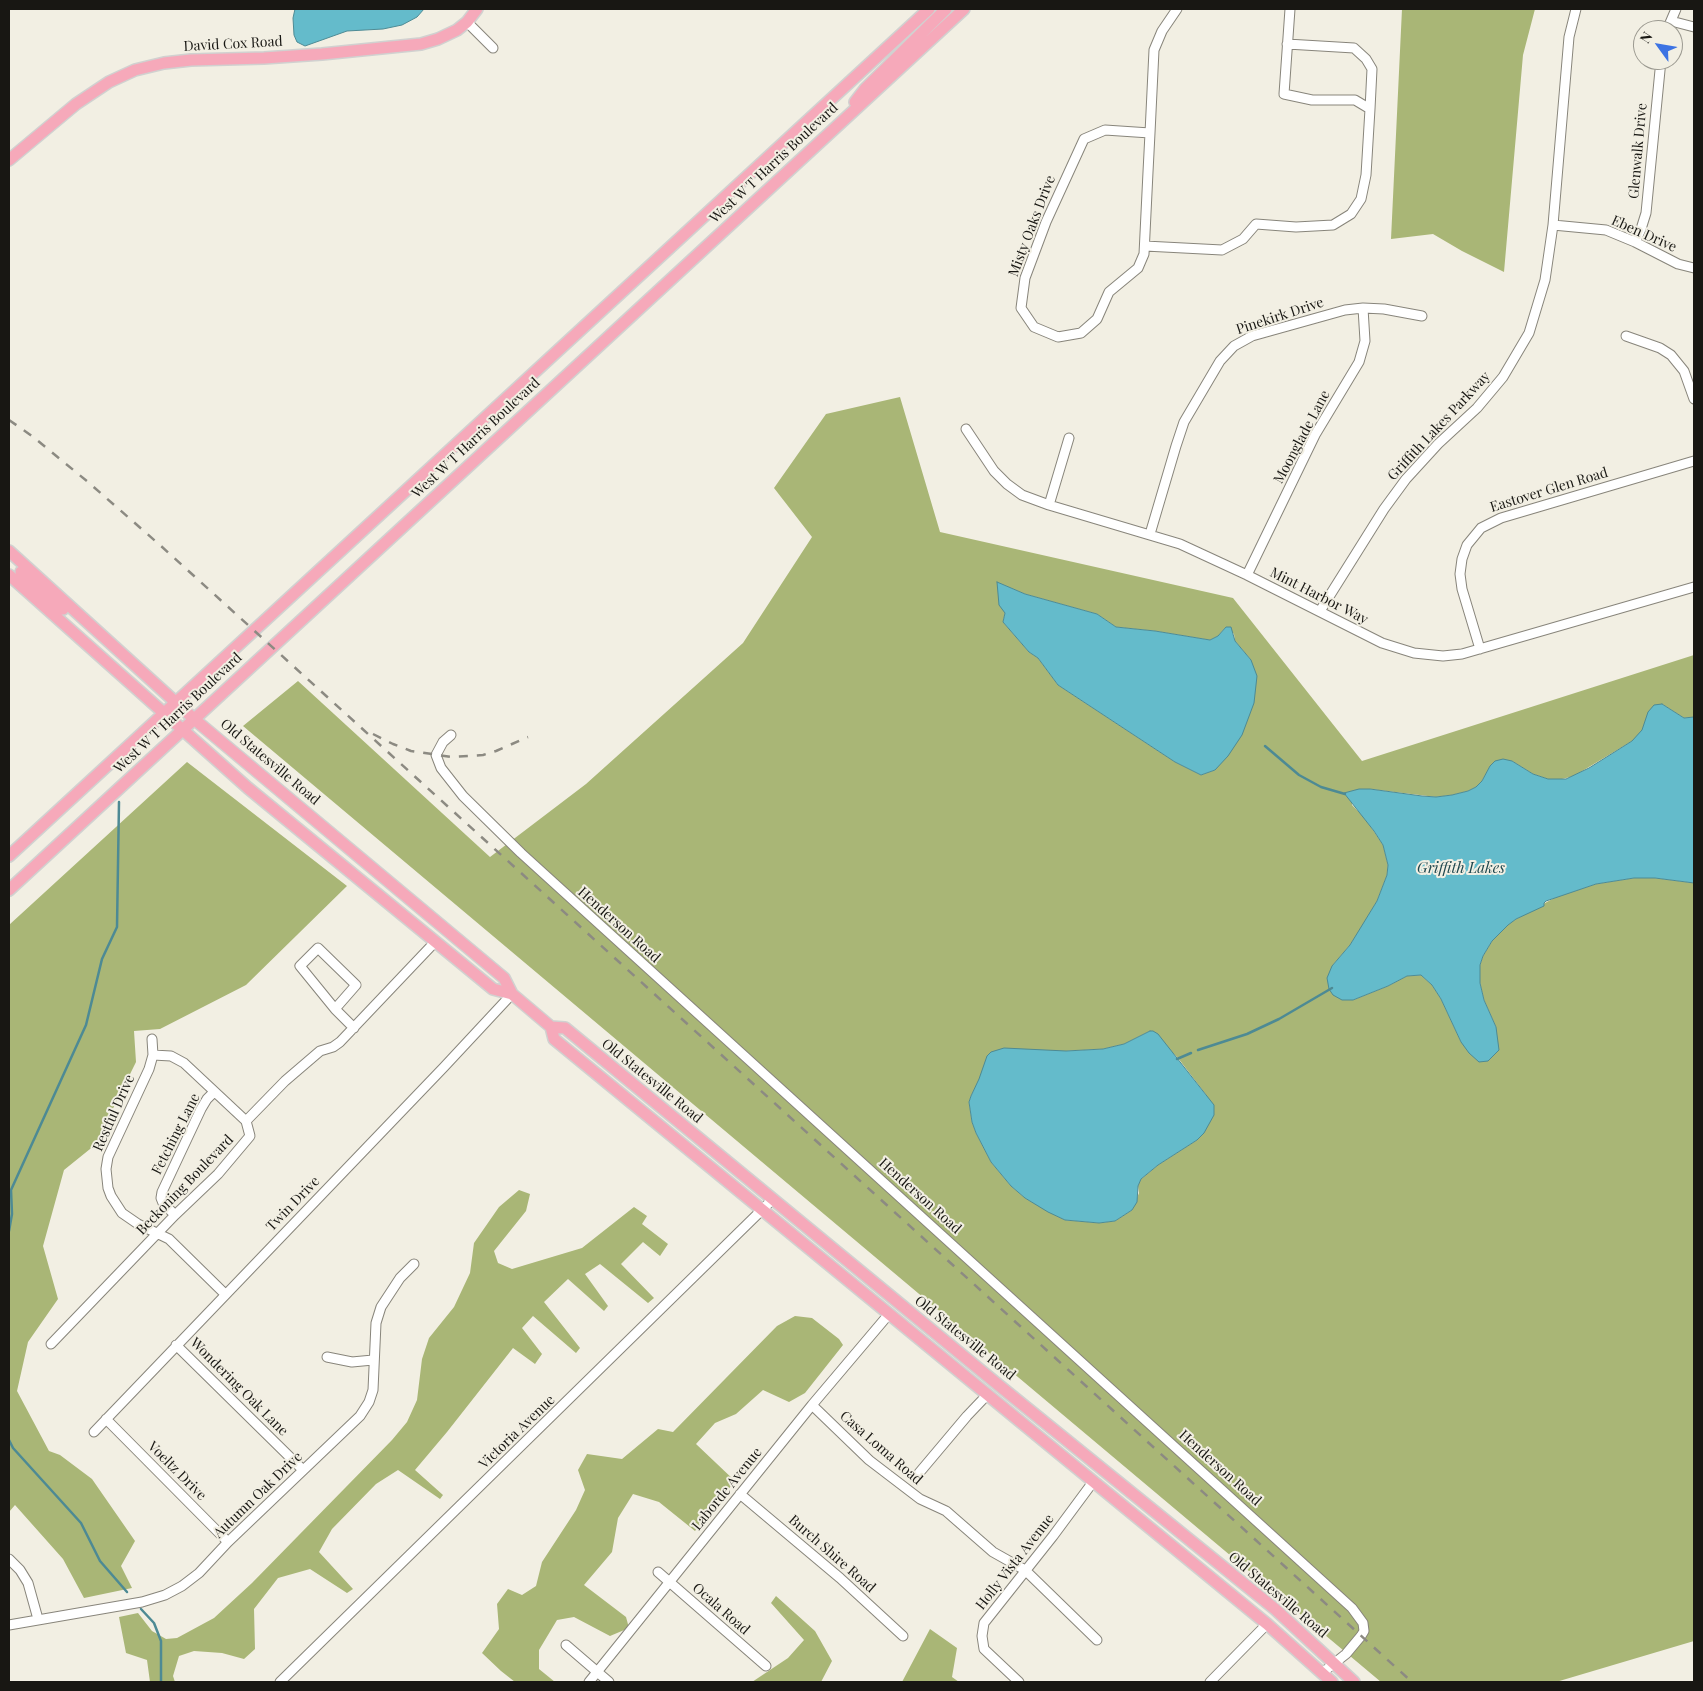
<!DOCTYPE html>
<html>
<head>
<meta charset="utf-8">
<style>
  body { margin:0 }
  #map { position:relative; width:1703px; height:1691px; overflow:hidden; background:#f2efe3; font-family:"Playfair Display",serif }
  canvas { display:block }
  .frame { position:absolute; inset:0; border:10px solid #181713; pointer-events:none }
  .north { position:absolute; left:1633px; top:20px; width:50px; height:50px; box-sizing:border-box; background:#f2efe3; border:1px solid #9b9990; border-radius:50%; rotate:302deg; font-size:14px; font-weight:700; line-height:20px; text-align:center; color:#181713 }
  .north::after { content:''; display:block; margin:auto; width:18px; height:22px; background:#3d73e3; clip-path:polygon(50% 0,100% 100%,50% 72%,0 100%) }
</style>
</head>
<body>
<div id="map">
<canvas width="1703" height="1691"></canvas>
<div class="frame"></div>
<div class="north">N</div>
</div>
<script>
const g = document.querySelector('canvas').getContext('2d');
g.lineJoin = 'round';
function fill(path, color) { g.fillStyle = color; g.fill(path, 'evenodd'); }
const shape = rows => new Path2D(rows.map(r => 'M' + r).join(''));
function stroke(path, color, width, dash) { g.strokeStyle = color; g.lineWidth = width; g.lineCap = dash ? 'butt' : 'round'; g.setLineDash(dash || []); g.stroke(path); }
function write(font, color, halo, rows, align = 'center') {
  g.font = font + ' "Playfair Display",serif'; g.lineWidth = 4; g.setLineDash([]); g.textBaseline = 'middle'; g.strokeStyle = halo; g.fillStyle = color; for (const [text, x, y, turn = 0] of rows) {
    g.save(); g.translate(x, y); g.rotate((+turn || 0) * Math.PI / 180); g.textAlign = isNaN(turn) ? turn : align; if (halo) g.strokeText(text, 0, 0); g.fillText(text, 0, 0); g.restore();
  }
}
fill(shape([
  [1402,9,1535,9,1523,55,1504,272,1462,251,1433,234,1391,239],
  [900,397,940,532,1233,598,1362,761,1694,655,1694,717,1684,718,1662,704,1639,735,1632,741,1574,776,1558,780,1548,779,1533,774,1512,761,1491,765,1482,781,1476,787,1468,791,1452,795,1436,797,1370,789,1353,791,1352,805,1365,818,1383,845,1388,865,1387,875,1377,901,1362,927,1350,945,1332,966,1353,1000,1388,986,1407,976,1421,975,1432,985,1441,999,1461,1042,1496,1027,1484,1000,1480,983,1480,965,1483,956,1492,941,1507,925,1516,919,1556,897,1596,884,1634,878,1655,878,1694,883,1694,1641,1556,1682,1381,1682,243,726,298,681,490,857,586,784,743,643,812,537,774,488,826,414],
  [998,583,1025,594,1097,614,1116,627,1155,631,1210,640,1218,636,1226,627,1234,634,1235,641,1251,660,1215,770,1201,775,1175,762,1058,685,1038,658,1029,652,1003,622,1005,613],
  [1150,1031,1178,1058,1207,1096,1204,1133,1197,1140,1158,1165,1140,1180,1138,1186,1139,1193,1132,1210,1115,1221,1099,1223,1065,1220,1025,1198,1011,1186,991,1162,976,1133,972,1122,969,1102,971,1096,979,1080,1066,1051,1103,1049,1124,1044],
  [187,762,347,886,246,985,160,1029,134,1031,136,1062,95,1145,64,1170,43,1246,58,1299,28,1342,17,1391,49,1451,60,1455,92,1479,135,1541,121,1566,132,1588,84,1598,63,1559,15,1505,9,1512,9,925],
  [519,1190,530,1194,526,1211,494,1251,498,1263,512,1269,582,1248,634,1207,647,1216,642,1224,668,1244,660,1256,643,1242,621,1264,654,1298,648,1303,600,1264,585,1274,608,1306,604,1311,568,1279,544,1302,580,1348,576,1353,533,1316,522,1328,542,1354,535,1364,513,1348,447,1432,415,1470,443,1495,440,1499,398,1470,376,1484,332,1529,319,1552,353,1589,347,1593,310,1569,278,1578,254,1609,255,1649,244,1659,222,1653,194,1651,179,1656,173,1676,175,1682,150,1682,147,1660,126,1653,119,1617,138,1613,152,1631,166,1639,177,1638,214,1618,252,1583,392,1440,407,1422,417,1400,422,1359,429,1338,454,1307,470,1273,474,1243,499,1207],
  [795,1316,812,1318,839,1339,843,1345,805,1393,789,1402,763,1390,736,1414,715,1423,696,1444,735,1481,695,1531,659,1502,633,1494,618,1518,612,1552,584,1585,626,1617,629,1628,610,1636,574,1617,557,1620,539,1650,539,1669,555,1682,515,1682,501,1671,482,1653,499,1629,497,1604,508,1589,522,1595,536,1586,542,1562,576,1510,585,1490,578,1470,587,1454,622,1459,658,1429,673,1432,777,1326],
  [776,1596,815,1631,832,1661,821,1682,752,1682,788,1658,804,1640,771,1603],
  [930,1629,957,1648,952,1677,959,1682,902,1682]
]), '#a9b676');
const water = shape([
  [295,9,424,9,417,17,402,25,383,29,347,31,305,46,297,42,294,35,293,18,295,9],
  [997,582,1025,594,1097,614,1116,627,1155,631,1210,640,1218,636,1226,627,1231,627,1235,641,1251,660,1257,676,1254,703,1242,735,1228,756,1215,770,1201,775,1175,762,1058,685,1038,658,1029,652,1003,622,1005,613,999,605,997,582],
  [1662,704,1684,718,1694,717,1694,883,1655,878,1634,878,1596,884,1546,901,1544,903,1544,906,1516,919,1508,925,1492,941,1483,956,1480,965,1480,983,1484,1000,1496,1027,1499,1050,1488,1061,1479,1062,1469,1053,1461,1042,1441,999,1432,985,1421,975,1407,976,1388,986,1353,1000,1342,1000,1333,995,1329,989,1327,978,1332,966,1350,945,1377,901,1387,875,1388,865,1383,845,1374,831,1344,793,1359,789,1370,789,1422,796,1436,797,1452,795,1468,791,1476,787,1482,781,1490,766,1495,761,1503,759,1512,761,1533,774,1548,779,1566,779,1589,768,1632,741,1642,730,1648,712,1654,705,1662,704],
  [1150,1031,1153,1031,1158,1034,1214,1105,1214,1115,1204,1133,1197,1140,1158,1165,1141,1179,1138,1186,1137,1202,1132,1210,1115,1221,1099,1223,1065,1220,1048,1212,1025,1198,1011,1186,991,1162,976,1133,972,1122,969,1102,971,1096,979,1079,987,1056,991,1052,1004,1048,1066,1051,1103,1049,1124,1044,1150,1031]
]);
fill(water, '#64bbcb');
stroke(water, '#4d8a94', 1);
stroke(shape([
  [1265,746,1299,775,1321,787,1345,794],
  [1198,1050,1247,1034,1279,1019,1332,988],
  [1177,1059,1191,1053],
  [9,1231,12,1214,11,1190,86,1025,102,959,117,927,119,802],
  [9,1440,13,1448,81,1523,100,1561,127,1592],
  [141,1609,154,1623,161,1641,161,1682]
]), '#4d8a94', 2.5);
const minor = shape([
  [1671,21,1694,27],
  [467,22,493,48],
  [1667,30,1676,9],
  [1287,44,1354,48,1366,59,1372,69,1370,109],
  [1150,133,1105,130,1084,139,1046,222,1025,278,1021,308,1034,327,1058,337,1081,333,1097,319,1109,292,1138,268,1144,254,1148,172,1150,133,1154,50,1162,31,1177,9],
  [1553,225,1606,230,1635,242,1678,264,1694,268],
  [1635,242,1641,229,1646,213,1661,60],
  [1145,246,1222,250,1243,239,1256,224,1296,227,1333,225,1351,214,1361,199,1366,175,1370,109,1355,100,1312,100,1284,94,1290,9],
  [1626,336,1660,348,1671,355,1684,371,1694,399],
  [966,429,994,471,1007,484,1022,495,1049,505,1180,544,1247,575,1382,643,1414,653,1443,656,1462,654,1694,587],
  [1049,505,1069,438],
  [1150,534,1176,446,1184,422,1220,361,1234,346,1252,336,1345,310,1363,308,1384,309,1422,316],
  [1247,575,1315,435,1359,362,1365,341,1363,308],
  [1320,611,1384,509,1406,479,1438,444,1477,408,1503,377,1529,333,1545,280,1553,225,1569,37,1576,9],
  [1480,649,1462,589,1460,574,1462,559,1467,545,1481,528,1501,518,1694,461],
  [451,735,443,742,436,755,441,768,463,796,521,853,1352,1608,1363,1623,1364,1631,1361,1636,1346,1654,1322,1673],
  [335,1009,356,985,318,948,300,966,335,1009,354,1028],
  [152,1039,153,1055,149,1069,108,1157,106,1169,108,1188,111,1196,122,1213,138,1224,169,1239,225,1294],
  [153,1055,171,1056,184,1063,246,1121],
  [175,1215,163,1203,161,1198,162,1192,201,1109,207,1099,214,1092],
  [51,1344,175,1215,218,1174,250,1136,246,1121,285,1081,320,1051,333,1047,340,1042,435,942],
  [176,1345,303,1470],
  [327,1357,352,1362,373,1360],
  [812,1405,869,1460,920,1499,946,1511,993,1552,1025,1570,1097,1640],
  [106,1419,228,1542],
  [94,1432,444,1067,512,994],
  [919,1473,967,1416,987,1395],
  [740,1494,840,1578,903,1636],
  [9,1559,20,1570,28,1583,38,1619],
  [658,1572,766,1666],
  [9,1625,142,1602,165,1595,182,1586,199,1573,228,1542,360,1416,369,1402,373,1390,376,1323,381,1307,400,1278,414,1264],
  [566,1645,609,1682],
  [280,1682,773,1199],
  [589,1682,812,1405,889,1314],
  [1019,1682,984,1649,982,1636,984,1623,1053,1536,1093,1482],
  [1210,1682,1267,1624]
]);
const major = shape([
  [855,102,865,89,946,9],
  [9,160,76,104,109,82,135,70,164,63,191,60,264,58,322,54,421,44,438,39,457,30,467,22,477,9],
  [9,551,194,719,504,978,512,994,551,1027,554,1039,1267,1624,1332,1682],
  [21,572,63,609],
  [9,575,248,788,493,989,512,994],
  [9,856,929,9],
  [9,890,964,9],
  [551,1027,565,1028,996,1383,1275,1609,1354,1682]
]);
stroke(minor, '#88857b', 11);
stroke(major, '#d1d1d0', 14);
stroke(minor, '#fff', 9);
stroke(major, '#f6a9ba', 11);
stroke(shape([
  [9,420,32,436,88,482,161,546,1412,1682],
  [373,734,393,744,411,751,452,757,483,755,496,751,528,737]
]), '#8c8a82', 2.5, [9, 9]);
write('14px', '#181713', '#f2efe3', [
  ["David Cox Road",233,44,-3],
  ["Glenwalk Drive",1638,151,-85],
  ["West W T Harris Boulevard",774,163,-43],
  ["Misty Oaks Drive",1032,226,-69],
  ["Eben Drive",1644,234,24],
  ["Pinekirk Drive",1280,316,-18],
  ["Griffith Lakes Parkway",1439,426,-47],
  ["Moonglade Lane",1302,437,-62],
  ["West W T Harris Boulevard",476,438,-43],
  ["Eastover Glen Road",1549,490,-17],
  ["Mint Harbor Way",1319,596,27],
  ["West W T Harris Boulevard",178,713,-43],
  ["Old Statesville Road",270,762,40],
  ["Henderson Road",619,925,42],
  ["Old Statesville Road",652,1081,39],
  ["Restful Drive",114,1113,-66],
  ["Fetching Lane",176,1134,-63],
  ["Beckoning Boulevard",185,1185,-46],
  ["Henderson Road",920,1196,42],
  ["Twin Drive",293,1204,-46],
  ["Old Statesville Road",965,1338,39],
  ["Wondering Oak Lane",239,1387,45],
  ["Victoria Avenue",517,1432,-44],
  ["Casa Loma Road",881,1448,41],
  ["Henderson Road",1220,1468,42],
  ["Voeltz Drive",177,1471,45],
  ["Laborde Avenue",727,1489,-51],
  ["Autumn Oak Drive",258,1495,-44],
  ["Burch Shire Road",832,1554,41],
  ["Holly Vista Avenue",1015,1562,-52],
  ["Old Statesville Road",1278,1595,40],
  ["Ocala Road",721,1609,41]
]);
write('italic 15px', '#1e464d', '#f2efe3', [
  ["Griffith Lakes",1461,868]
]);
</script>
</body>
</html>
